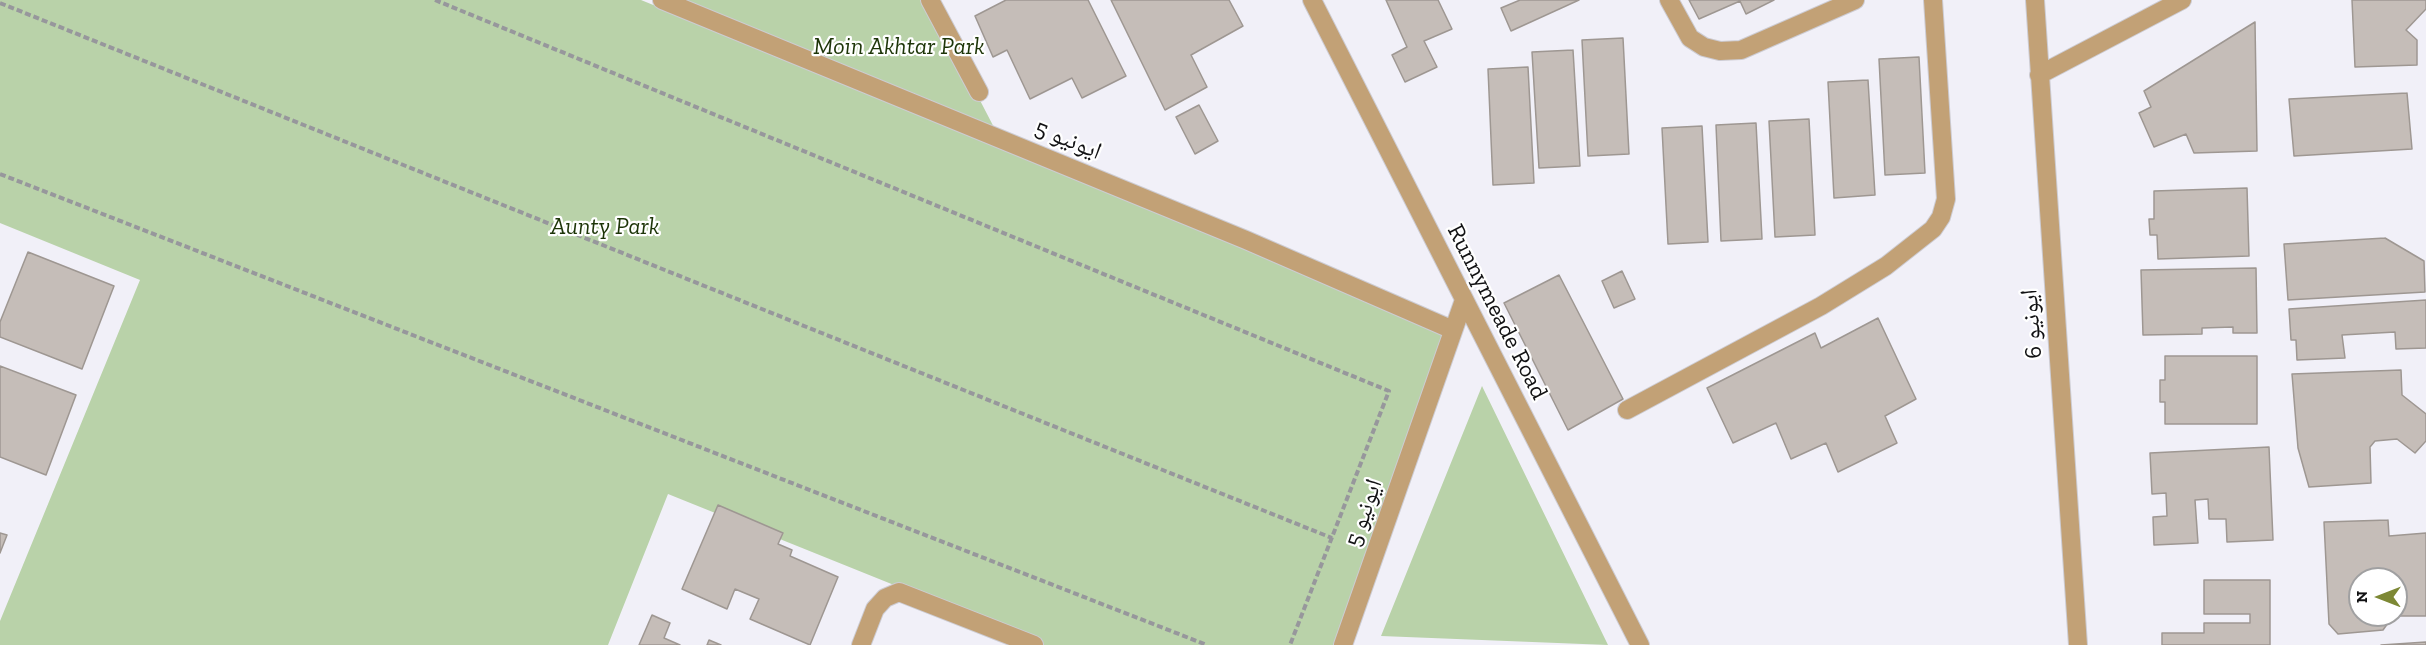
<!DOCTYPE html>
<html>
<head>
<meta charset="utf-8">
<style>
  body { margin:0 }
  #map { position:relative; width:2426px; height:645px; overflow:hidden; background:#f1f0f8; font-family:"Zilla Slab",serif }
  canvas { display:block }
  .north { position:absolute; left:2348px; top:567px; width:60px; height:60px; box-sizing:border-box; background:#fff; border:2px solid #a0a0a1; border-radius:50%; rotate:270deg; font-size:16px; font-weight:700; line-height:24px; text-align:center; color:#111113 }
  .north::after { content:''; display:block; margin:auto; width:21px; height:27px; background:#7d8835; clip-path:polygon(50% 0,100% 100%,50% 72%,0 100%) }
</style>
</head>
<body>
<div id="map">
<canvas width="2426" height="645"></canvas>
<div class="north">N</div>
</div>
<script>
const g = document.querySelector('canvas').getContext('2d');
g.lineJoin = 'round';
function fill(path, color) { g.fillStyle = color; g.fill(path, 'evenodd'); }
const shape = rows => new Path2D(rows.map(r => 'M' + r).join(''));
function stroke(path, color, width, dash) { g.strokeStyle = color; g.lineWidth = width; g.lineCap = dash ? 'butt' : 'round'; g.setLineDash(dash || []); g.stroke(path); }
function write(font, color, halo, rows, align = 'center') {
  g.font = font + ' "Zilla Slab","Noto Naskh Arabic",serif'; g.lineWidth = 4.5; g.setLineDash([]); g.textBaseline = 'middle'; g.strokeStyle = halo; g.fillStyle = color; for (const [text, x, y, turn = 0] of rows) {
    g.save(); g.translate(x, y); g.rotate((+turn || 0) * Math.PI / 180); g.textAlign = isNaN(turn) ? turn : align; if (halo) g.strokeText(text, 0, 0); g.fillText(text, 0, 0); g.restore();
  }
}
fill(shape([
  [0,0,641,0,1453,330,1342,645,1043,645,668,494,608,645,0,645,0,621,140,280,0,223],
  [662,0,928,0,1000,139],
  [1482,386,1608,645,1381,636]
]), '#b9d2a9');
const building = shape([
  [1006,0,1088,0,1126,76,1082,98,1072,78,1030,99,1007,50,993,57,975,16,1006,0],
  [1111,0,1229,0,1243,26,1191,55,1207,87,1165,110,1111,0],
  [1386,0,1438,0,1452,29,1424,41,1437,67,1405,82,1392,55,1407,47,1386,0],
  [1520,0,1579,0,1511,31,1501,8,1520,0],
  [1689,0,1774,0,1746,14,1740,1,1699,19,1689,0],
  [2352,0,2426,0,2426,9,2406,30,2417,40,2417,65,2355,67,2352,0],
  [2255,22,2257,151,2194,153,2186,134,2154,147,2139,113,2151,107,2144,91,2255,22],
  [1623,38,1629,154,1588,156,1582,40,1623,38],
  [1573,50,1580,166,1539,168,1532,52,1573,50],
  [1919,57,1925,173,1885,175,1879,59,1919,57],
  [1528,67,1534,183,1493,185,1488,69,1528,67],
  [1868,80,1875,195,1834,198,1828,82,1868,80],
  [2407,93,2412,149,2294,156,2289,99,2407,93],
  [1199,105,1218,141,1195,154,1176,117,1199,105],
  [1809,119,1815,235,1775,237,1769,121,1809,119],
  [1756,123,1762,239,1721,241,1716,125,1756,123],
  [1702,126,1708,242,1668,244,1662,128,1702,126],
  [2247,188,2249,256,2158,259,2157,235,2150,235,2149,219,2154,219,2154,191,2247,188],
  [2385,238,2424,261,2425,292,2288,300,2284,244,2385,238],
  [28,252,114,286,82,369,0,337,0,322,28,252],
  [2256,268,2257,333,2233,333,2233,327,2202,328,2202,334,2143,335,2141,270,2256,268],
  [1622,271,1635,299,1614,308,1602,281,1622,271],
  [1559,275,1623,399,1568,430,1504,303,1559,275],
  [2426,300,2426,348,2396,349,2395,332,2342,335,2345,358,2297,360,2296,340,2291,340,2289,309,2426,300],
  [1878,318,1916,399,1885,416,1897,443,1838,472,1826,443,1791,459,1776,423,1733,443,1707,388,1815,333,1821,348,1878,318],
  [2165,356,2257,356,2257,424,2165,424,2165,402,2160,402,2160,380,2165,380,2165,356],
  [0,366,76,395,46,475,0,457,0,366],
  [2401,370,2402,395,2426,414,2426,441,2415,453,2397,439,2375,441,2370,447,2371,483,2309,487,2298,448,2292,374,2401,370],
  [2269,447,2273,540,2227,542,2226,519,2209,519,2208,499,2195,500,2198,543,2154,545,2153,517,2167,516,2166,493,2152,494,2150,453,2269,447],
  [718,505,783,533,778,544,792,550,790,556,838,577,810,645,750,619,759,599,735,589,727,609,682,589,718,505],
  [2388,520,2389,536,2426,533,2426,616,2393,616,2383,630,2338,634,2329,624,2324,522,2388,520],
  [2360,579,2396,579,2396,615,2360,615,2360,579],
  [0,533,7,535,0,553,0,533],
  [2204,580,2270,580,2270,645,2162,645,2162,633,2204,633,2204,623,2250,623,2250,614,2204,614,2204,580],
  [652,615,670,623,664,638,680,645,639,645,652,615],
  [709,640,721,645,707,645,709,640],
  [2426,642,2426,645,2381,645,2426,642]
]);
fill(building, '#c5bdb8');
stroke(building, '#9e9792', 1.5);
const minor = shape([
  [662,0,1246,240,1453,330],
  [930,0,979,92],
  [1312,0,1640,645],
  [1669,0,1690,38,1704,47,1720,51,1741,50,1855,0],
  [2035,0,2078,645],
  [2039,75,2182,0],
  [1627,410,1821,306,1886,266,1933,229,1941,217,1946,199,1933,0],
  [861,645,875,609,885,598,899,592,1034,645],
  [1343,645,1464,300]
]);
stroke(minor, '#cdccd3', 20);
stroke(shape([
  [435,0,1389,391,1290,645],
  [0,3,1332,538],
  [0,174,1207,645]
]), '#97979c', 4, [6, 3]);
stroke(minor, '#c2a176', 18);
write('italic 24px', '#1d3508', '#fff', [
  ["Moin Akhtar Park",899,47],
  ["Aunty Park",605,227]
]);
write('24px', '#111113', '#fff', [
  ["ایونیو 5",1068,140,22],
  ["Runnymeade Road",1497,312,63],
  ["ایونیو 6",2032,324,-94],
  ["ایونیو 5",1364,513,-71]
]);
</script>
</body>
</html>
